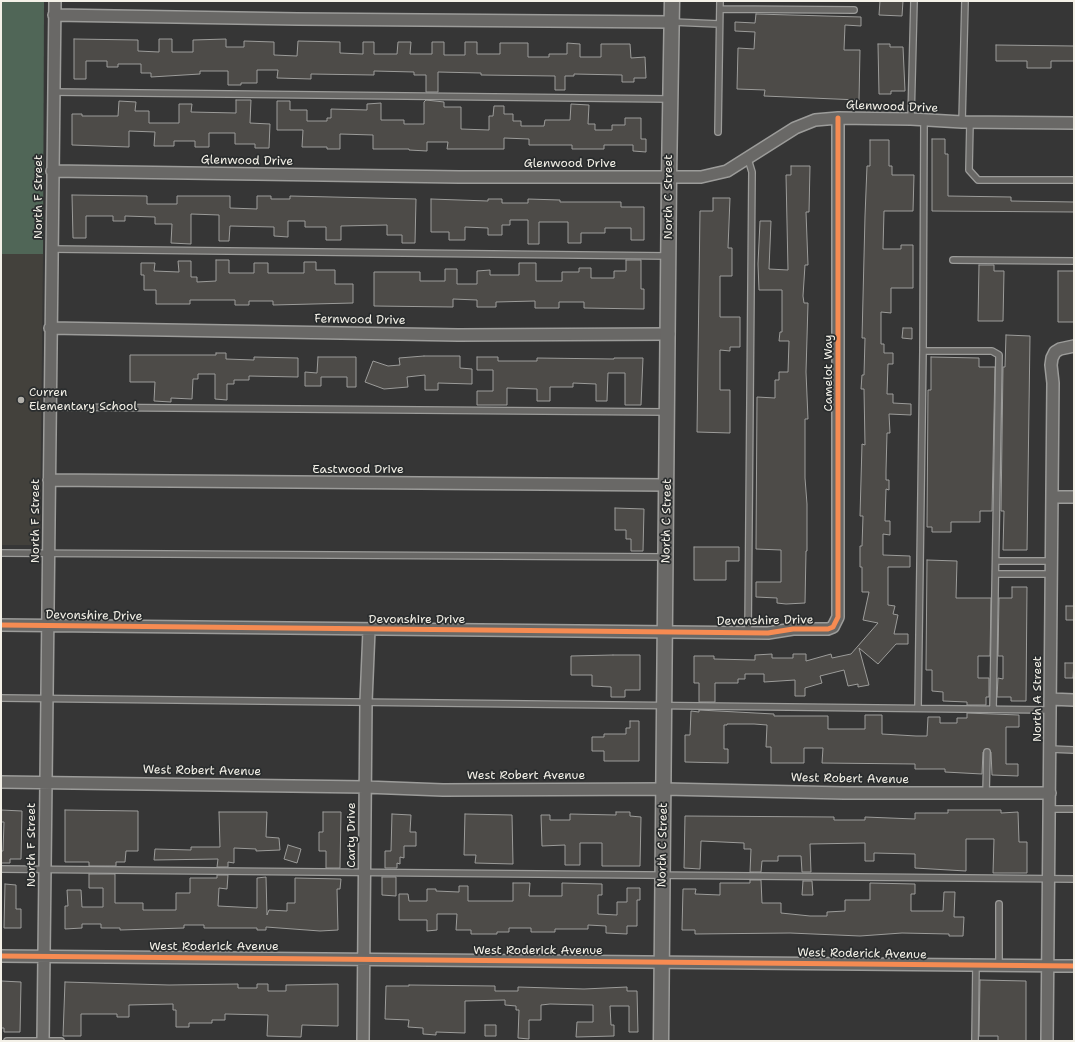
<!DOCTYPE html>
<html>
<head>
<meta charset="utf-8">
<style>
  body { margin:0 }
  #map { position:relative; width:1075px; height:1042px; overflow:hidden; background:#363636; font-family:"Shantell Sans",sans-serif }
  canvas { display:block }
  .frame { position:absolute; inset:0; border:2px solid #f4f1e8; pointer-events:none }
</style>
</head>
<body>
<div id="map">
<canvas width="1075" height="1042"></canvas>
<div class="frame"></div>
</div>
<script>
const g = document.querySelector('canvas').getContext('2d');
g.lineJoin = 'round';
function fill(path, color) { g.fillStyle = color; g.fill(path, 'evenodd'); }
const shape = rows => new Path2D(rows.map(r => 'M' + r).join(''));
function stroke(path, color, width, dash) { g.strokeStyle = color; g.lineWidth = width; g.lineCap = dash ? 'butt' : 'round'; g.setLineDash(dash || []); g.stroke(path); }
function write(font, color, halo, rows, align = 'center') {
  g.font = font + ' "Shantell Sans",sans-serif'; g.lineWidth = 3.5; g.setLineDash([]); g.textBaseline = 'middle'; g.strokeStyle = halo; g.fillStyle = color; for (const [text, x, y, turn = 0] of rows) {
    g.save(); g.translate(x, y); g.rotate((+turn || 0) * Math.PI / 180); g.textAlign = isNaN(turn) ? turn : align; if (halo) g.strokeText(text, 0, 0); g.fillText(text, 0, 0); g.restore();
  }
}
fill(shape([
  [1,254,43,254,40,545,1,545]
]), '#43413c');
fill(shape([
  [1,1,44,1,43,254,1,254]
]), '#506657');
const building = shape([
  [880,1,903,1,902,16,879,15,880,1],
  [756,14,861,17,861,26,845,25,844,50,860,50,859,100,764,96,765,90,737,89,738,48,754,49,755,32,735,31,735,22,755,23,756,14],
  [74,39,138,40,138,51,159,52,159,39,172,39,172,52,193,52,193,40,226,39,226,47,244,47,244,41,274,42,274,55,297,56,298,41,340,42,340,53,363,54,363,42,374,42,374,54,397,54,398,42,411,42,410,54,432,54,432,42,444,42,444,55,465,55,465,42,477,42,477,54,500,54,500,43,528,43,528,57,549,57,549,54,567,54,567,43,580,44,580,57,601,57,601,44,630,44,631,58,645,57,646,78,634,78,634,82,622,82,622,75,574,74,574,76,565,76,565,90,555,90,555,76,481,75,481,73,438,72,438,92,426,92,426,75,414,75,414,72,374,71,374,75,311,74,311,79,277,78,278,70,257,70,257,83,241,83,241,85,228,85,228,71,200,71,200,74,151,77,151,73,141,73,141,64,118,64,118,67,107,67,107,61,86,61,86,79,74,79,74,39],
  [878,44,890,44,890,47,903,47,905,91,891,91,891,94,879,94,878,44],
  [996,45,1074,46,1074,61,1051,61,1051,68,1027,68,1027,61,996,61,996,45],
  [236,100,251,100,250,123,270,124,269,148,255,148,255,144,235,144,235,133,209,133,209,147,195,147,195,141,174,141,174,146,154,146,155,132,129,131,129,147,72,145,72,114,82,114,82,116,118,116,119,101,136,102,135,111,149,111,149,123,179,123,179,104,192,104,191,112,236,113,236,100],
  [426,100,444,102,444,107,461,107,461,129,489,130,489,116,493,116,494,106,504,106,504,114,513,114,513,121,521,121,521,126,544,126,545,120,570,120,571,104,589,105,588,124,595,124,595,130,612,130,612,125,625,125,625,118,641,118,641,139,646,139,646,152,633,151,633,145,604,145,604,149,572,149,572,145,529,145,529,139,504,138,504,149,447,149,448,142,427,142,427,151,409,150,409,149,373,149,373,135,340,134,340,149,327,149,327,147,302,147,303,130,277,130,277,101,290,101,290,110,307,110,307,121,327,121,327,118,331,118,331,109,367,110,367,104,381,103,381,120,404,120,404,124,424,124,424,102,426,100],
  [932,139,945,139,945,154,948,154,948,196,1011,197,1011,201,1074,202,1074,212,932,211,932,139],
  [870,140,889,140,889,166,892,166,892,175,914,175,913,211,884,211,883,249,901,249,901,245,913,245,913,288,891,288,891,313,881,312,881,344,884,344,884,353,893,353,893,364,888,364,887,394,893,394,893,403,911,404,911,415,889,414,890,433,887,433,886,471,886,480,889,480,889,490,886,489,885,521,890,521,890,535,883,534,883,555,910,556,910,567,888,567,888,605,895,606,893,614,898,615,894,634,908,634,908,644,896,644,878,664,859,648,869,685,858,687,858,684,848,686,844,670,820,676,822,683,805,688,805,696,795,696,795,680,764,682,764,674,745,674,745,679,738,679,738,683,715,683,715,702,699,702,699,683,694,683,694,656,714,656,714,659,755,660,755,655,772,654,772,658,793,658,793,654,806,654,806,661,831,654,832,658,851,654,878,623,863,620,869,592,862,592,862,567,860,567,860,546,862,546,863,516,860,516,862,444,865,445,864,389,861,389,862,375,864,375,865,338,862,338,865,216,867,166,870,166,870,140],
  [791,166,810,166,809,212,806,212,808,265,805,265,803,296,804,303,808,303,806,372,808,419,805,419,805,478,807,504,807,551,806,551,805,603,786,604,777,603,777,598,756,597,756,582,781,582,781,550,756,549,757,397,775,398,775,380,779,380,779,372,788,372,789,341,779,341,780,332,782,332,782,290,759,290,758,264,760,221,771,221,769,269,788,270,786,175,791,175,791,166],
  [72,195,147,196,147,204,177,204,177,196,230,196,230,208,257,209,257,196,271,196,271,199,290,199,290,196,416,199,415,243,402,243,402,235,387,235,387,225,341,226,341,240,326,240,326,227,305,227,305,221,288,221,288,237,274,236,274,227,230,226,229,241,219,241,219,215,191,214,191,244,171,243,172,224,155,224,155,217,125,216,125,221,113,221,113,216,86,216,86,238,73,238,72,195],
  [713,198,730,198,728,248,732,248,732,276,720,276,720,317,740,317,740,347,730,347,730,351,720,350,720,390,730,390,730,433,697,432,700,211,713,211,713,198],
  [431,199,488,201,488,199,502,199,502,203,528,203,528,199,560,200,560,202,621,202,621,207,644,207,644,240,631,240,631,228,605,228,605,233,581,233,581,243,568,243,568,222,539,222,539,244,528,244,528,220,510,220,510,225,502,225,502,235,488,235,488,228,465,227,465,240,449,240,449,232,431,232,431,199],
  [216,260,229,260,229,273,254,273,254,263,268,263,268,273,304,273,304,262,316,262,316,270,335,270,335,284,353,284,353,303,273,305,273,301,249,301,249,305,235,305,235,300,190,300,190,304,156,304,156,290,144,290,144,275,141,275,141,263,155,263,154,271,179,272,178,261,191,261,191,277,197,277,197,282,216,281,216,260],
  [626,260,641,260,641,289,644,289,644,309,584,308,584,302,559,302,559,308,535,308,535,301,496,302,496,307,477,307,477,300,453,299,453,307,374,306,374,272,420,272,420,281,445,281,445,269,457,269,457,284,477,284,477,271,490,270,490,275,519,275,519,263,536,263,536,281,562,281,562,272,579,272,579,268,591,268,591,278,614,278,614,271,626,271,626,260],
  [979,265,994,265,994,271,1004,271,1003,321,978,321,979,265],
  [1058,271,1074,271,1074,322,1058,322,1058,271],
  [903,328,912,328,912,339,902,338,903,328],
  [1006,335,1030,336,1027,550,1003,550,1004,511,1001,511,1003,367,1005,367,1006,335],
  [216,353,226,353,226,359,254,360,254,357,298,358,298,377,249,376,249,380,234,380,234,384,227,384,227,400,215,399,215,374,198,374,198,379,193,379,192,399,171,398,171,402,154,401,155,382,130,382,130,355,216,355,216,353],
  [424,356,460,356,460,368,472,369,472,384,438,383,438,390,425,390,425,375,407,377,408,387,384,389,365,382,373,361,388,366,400,365,399,358,424,356],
  [318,357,356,357,356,387,347,387,347,377,321,377,321,386,305,386,305,372,317,373,318,357],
  [477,357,498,357,498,361,537,361,537,358,614,359,614,358,643,358,641,405,625,405,625,373,608,373,607,401,596,401,596,384,573,383,573,387,550,387,550,401,537,401,537,389,507,388,507,405,477,405,477,391,493,391,493,370,477,370,477,357],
  [931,357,979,358,979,367,995,367,992,511,980,511,980,522,951,522,951,532,932,532,932,527,927,527,928,390,931,390,931,357],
  [615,508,644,509,643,551,631,551,631,539,626,539,626,530,615,530,615,508],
  [694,547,739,547,739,561,726,561,726,580,694,580,694,547],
  [927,560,957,561,956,598,991,598,990,656,978,656,978,678,989,678,989,697,986,697,986,705,967,705,967,702,943,701,943,692,932,691,932,670,926,670,927,560],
  [1012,587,1027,587,1026,701,1011,701,1011,697,997,697,998,678,1003,679,1003,656,998,656,999,598,1012,598,1012,587],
  [1066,606,1074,606,1074,620,1066,620,1066,606],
  [613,655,640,655,640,690,625,690,625,697,611,697,611,687,592,686,592,675,571,675,571,656,613,655],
  [1065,663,1074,663,1073,678,1065,678,1065,663],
  [699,710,774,714,774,716,828,716,828,729,865,729,865,715,882,715,882,734,916,736,927,736,928,717,940,717,940,723,957,723,957,718,967,718,967,713,1019,715,1019,727,1006,727,1006,764,1018,764,1018,776,992,775,991,752,987,748,983,752,982,774,945,772,945,769,915,769,915,764,822,763,823,748,804,748,804,763,771,763,771,747,766,747,767,725,754,724,727,724,727,725,724,725,724,749,728,749,728,763,685,762,685,735,690,735,691,711,699,712,699,710],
  [630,721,639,721,639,761,604,761,604,751,592,751,592,737,604,737,604,734,626,734,626,728,630,728,630,721],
  [1,810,22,811,21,859,10,859,10,863,1,863,1,851,3,851,4,822,1,822,1,810],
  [65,810,138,811,138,851,126,851,125,862,116,862,116,866,89,866,89,862,65,862,65,810],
  [948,810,1001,810,1001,813,1018,812,1019,842,1027,842,1027,873,993,873,994,839,966,839,966,871,915,868,915,854,874,853,874,861,865,861,865,843,810,844,811,872,802,872,801,856,778,856,778,861,762,861,761,872,750,872,751,849,744,849,744,843,701,841,700,869,684,868,685,816,834,817,834,820,865,820,865,817,915,819,915,813,948,813,948,810],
  [219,812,267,812,266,837,279,838,280,850,256,851,256,849,234,848,234,863,228,862,228,867,217,867,218,859,154,860,155,849,191,850,191,847,220,847,219,812],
  [323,812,341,812,340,868,326,868,326,851,319,851,319,832,323,832,323,812],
  [616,812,630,812,630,816,641,817,640,866,602,866,602,843,580,843,580,865,565,865,565,845,542,846,541,815,550,815,550,820,570,820,570,814,616,815,616,812],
  [392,814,411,815,410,832,416,832,416,846,404,846,404,858,400,857,400,864,397,863,397,868,385,868,385,851,391,851,392,814],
  [465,814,512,815,513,864,475,863,476,855,464,855,465,814],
  [288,845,301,849,297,863,284,859,288,845],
  [89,874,115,874,115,903,143,903,143,910,176,910,176,893,190,893,190,878,217,878,217,875,228,875,227,889,219,888,218,906,257,908,257,878,266,877,267,915,269,910,287,911,287,903,295,903,295,878,341,879,340,889,337,889,338,930,320,931,266,927,266,930,257,930,257,928,204,928,204,925,184,925,184,928,120,930,120,928,101,928,101,924,82,924,82,928,65,929,65,906,68,906,67,890,81,890,82,907,103,907,103,888,89,888,89,874],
  [382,877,396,877,396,896,382,895,382,877],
  [750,880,761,880,762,903,781,903,781,913,810,916,827,916,827,912,845,911,845,900,870,900,870,883,915,884,915,894,911,894,911,911,943,911,944,892,955,892,954,917,964,917,963,936,949,936,949,934,902,933,860,936,790,933,695,934,695,930,682,930,683,889,696,889,695,894,720,895,720,883,750,883,750,880],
  [803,881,812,881,813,895,802,895,803,881],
  [513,883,530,883,529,896,562,896,562,883,602,884,602,895,598,895,598,914,617,915,617,902,627,902,627,888,640,888,640,900,637,900,637,926,627,926,627,934,606,933,606,926,588,925,588,929,555,929,555,932,531,932,531,928,509,928,509,932,497,932,497,934,471,934,471,930,456,930,457,914,437,914,437,930,427,931,427,920,399,920,399,894,408,894,409,901,427,901,427,889,436,889,436,891,459,892,459,886,468,886,468,901,513,901,513,883],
  [5,884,16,885,16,909,21,909,21,928,4,928,5,884],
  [980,980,1026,981,1026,1041,998,1041,998,1036,979,1036,980,980],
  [1,981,21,982,20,1032,4,1032,4,1028,1,1028,1,981],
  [65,982,169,985,238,984,238,988,257,988,257,984,268,984,268,991,286,991,286,985,338,984,338,1026,302,1025,301,1037,267,1036,268,1015,225,1014,225,1020,212,1020,212,1023,189,1023,189,1027,176,1027,176,1010,173,1010,173,1004,129,1005,129,1017,117,1017,117,1014,81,1014,81,1036,63,1036,65,982],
  [409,985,495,986,495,991,518,991,518,987,584,989,627,987,627,991,637,991,638,1032,629,1032,629,1006,610,1006,611,1025,614,1025,614,1036,576,1037,577,1022,593,1022,593,1005,550,1004,541,1005,541,1020,529,1020,529,1039,518,1038,519,1010,516,1010,516,1006,505,1005,505,1000,465,1001,465,1033,436,1032,436,1035,423,1034,423,1028,408,1027,409,1020,385,1019,386,986,409,986,409,985],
  [485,1025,496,1025,496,1036,485,1036,485,1025]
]);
fill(building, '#4d4b48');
stroke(building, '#9c9c9a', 1);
const service = shape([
  [720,9,854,10],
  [672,22,719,24],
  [52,92,670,99],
  [911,119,914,1],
  [962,122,965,1],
  [970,122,969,170,978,180,1074,180],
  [718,132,720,1],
  [748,159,752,172,748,633],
  [52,249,668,256],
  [953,260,1074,261],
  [923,351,992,351,999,355,993,709],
  [50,407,666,412],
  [1,553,665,557],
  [997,561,1051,561],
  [997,574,1051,574],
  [1,698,1051,710],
  [918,707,923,351,924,120],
  [1050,749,1074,750],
  [986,793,987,752],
  [1050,809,1074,809],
  [1,869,1074,879],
  [999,965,999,904],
  [7,1041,61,1041],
  [975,1041,976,965]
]);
const minor = shape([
  [54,15,298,19,672,22],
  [52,171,459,177,701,177,727,171,795,128,815,120,838,118,911,119,962,122,1074,123],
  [50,328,458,335,669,334],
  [49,480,667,485],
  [1052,497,1074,497],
  [1,625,768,633,793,629,828,629,833,627,838,617,838,118],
  [1050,699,1074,700],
  [1,782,365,787,443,790,665,789,844,793,1050,793],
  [1,956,1074,966],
  [43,1041,55,1],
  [363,1041,366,702,369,630],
  [1047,1041,1053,383,1051,365,1052,358,1055,352,1060,349,1074,346]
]);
const tertiary = shape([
  [661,1041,669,177,672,1]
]);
stroke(service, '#9c9c9a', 8);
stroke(minor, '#9c9c9a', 14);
stroke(tertiary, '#9c9c9a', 17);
stroke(service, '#696866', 5.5);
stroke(minor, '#696866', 11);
stroke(tertiary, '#696866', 14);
stroke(shape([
  [1,625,768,633,793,629,828,629,833,627,838,617,838,118],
  [1,956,1074,966]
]), '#f68b52', 5);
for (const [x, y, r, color] of [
  [21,400,4,"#b2b0aa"]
]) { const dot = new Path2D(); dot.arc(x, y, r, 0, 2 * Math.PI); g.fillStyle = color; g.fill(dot); stroke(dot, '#2a2d2e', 1.5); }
write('12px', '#f4f1e8', '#2a2d2e', [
  ["Glenwood Drive",892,107,2],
  ["Glenwood Drive",247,161,1],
  ["Glenwood Drive",570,164],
  ["North F Street",39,197,-90],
  ["North C Street",669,197,-90],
  ["Fernwood Drive",360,320,1],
  ["Camelot Way",829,373,-90],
  ["Eastwood Drive",358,470],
  ["North F Street",36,521,-90],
  ["North C Street",667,521,-89],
  ["Devonshire Drive",94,616,1],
  ["Devonshire Drive",417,620],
  ["Devonshire Drive",765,621,-1],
  ["North A Street",1038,699,-90],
  ["West Robert Avenue",202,771,1],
  ["West Robert Avenue",526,776],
  ["West Robert Avenue",850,779,1],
  ["Carty Drive",352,835,-90],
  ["North F Street",32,845,-90],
  ["North C Street",663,845,-89],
  ["West Roderick Avenue",214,947],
  ["West Roderick Avenue",538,951],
  ["West Roderick Avenue",862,954,1]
]);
write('12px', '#f4f1e8', '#2a2d2e', [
  ["Curren",29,393],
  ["Elementary School",29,407]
], 'left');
</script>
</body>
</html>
